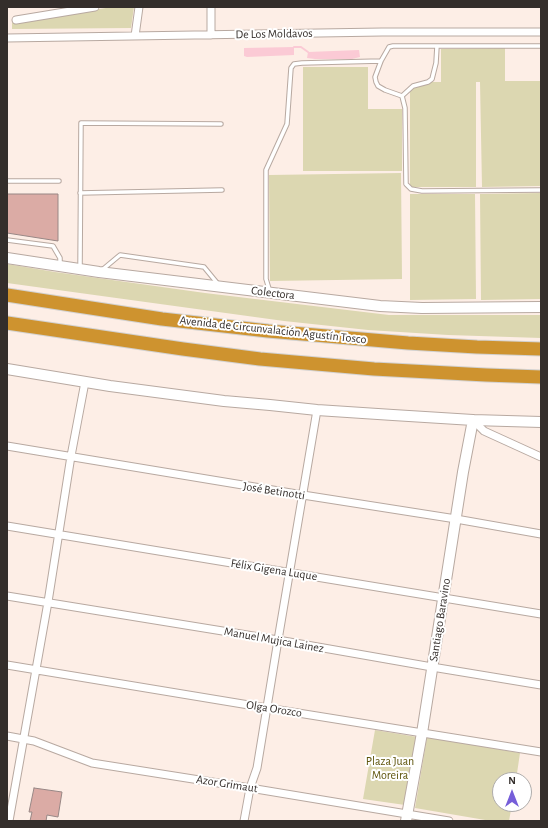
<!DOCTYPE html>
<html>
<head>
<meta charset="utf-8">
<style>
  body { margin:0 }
  #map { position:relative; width:548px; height:828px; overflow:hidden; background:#fdeee6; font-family:"Alegreya Sans",sans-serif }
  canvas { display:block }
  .frame { position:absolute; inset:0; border:8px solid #342e2b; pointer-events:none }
  .north { position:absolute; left:492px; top:772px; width:40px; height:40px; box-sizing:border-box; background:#fff; border:1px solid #aeabaa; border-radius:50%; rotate:0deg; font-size:11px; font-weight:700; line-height:16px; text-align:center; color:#342e2b }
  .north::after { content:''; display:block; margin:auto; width:14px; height:18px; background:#765ed9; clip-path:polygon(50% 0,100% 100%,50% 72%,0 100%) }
</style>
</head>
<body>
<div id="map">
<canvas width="548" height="828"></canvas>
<div class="frame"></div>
<div class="north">N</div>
</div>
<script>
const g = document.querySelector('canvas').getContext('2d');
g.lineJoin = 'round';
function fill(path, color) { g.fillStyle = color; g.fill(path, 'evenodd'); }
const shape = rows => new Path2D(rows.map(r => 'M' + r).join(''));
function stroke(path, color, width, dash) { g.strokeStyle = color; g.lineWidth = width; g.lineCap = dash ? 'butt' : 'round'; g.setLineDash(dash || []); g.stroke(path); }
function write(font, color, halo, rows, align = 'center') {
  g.font = font + ' "Alegreya Sans",sans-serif'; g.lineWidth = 4; g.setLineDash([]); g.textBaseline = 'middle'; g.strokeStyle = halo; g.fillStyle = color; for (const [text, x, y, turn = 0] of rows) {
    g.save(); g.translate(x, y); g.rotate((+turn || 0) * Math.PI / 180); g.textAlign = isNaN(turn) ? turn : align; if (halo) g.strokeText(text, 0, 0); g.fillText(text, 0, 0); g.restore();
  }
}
fill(shape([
  [112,7,134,7,131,28,12,29,12,23],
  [505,48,505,81,541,81,541,186,482,187,480,82,476,82,476,187,410,187,410,88,428,82,441,82,441,49],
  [303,67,368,67,368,109,402,109,402,171,303,171],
  [401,173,402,279,270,281,269,175],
  [541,193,541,299,481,300,480,194],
  [410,194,475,194,476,299,410,300],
  [7,264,55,272,205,293,389,315,541,315,541,338,448,335,368,330,284,321,7,283],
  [375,730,417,737,405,805,363,799],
  [427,737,520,753,516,780,500,780,500,804,512,804,509,821,491,821,415,808]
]), '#dcd7b1');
fill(shape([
  [294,47,294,55,247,57,244,56,244,48],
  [359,50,360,57,352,59,315,59,307,58,308,52]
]), '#fbcad5');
stroke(shape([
  [294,47,301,47,308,52]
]), '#fbcad5', 2);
const building = shape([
  [7,194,58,194,58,241,7,233,7,194],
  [34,788,62,792,58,817,47,815,46,821,30,821,32,812,29,812,34,788]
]);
fill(building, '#dbaba5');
stroke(building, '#988785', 1);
const lane = shape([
  [541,46,393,46,389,47,381,61,375,77,376,82,378,86,385,90,402,96,405,108,406,184,411,189,422,191,541,190],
  [402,96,413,86,428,82,432,79,436,63,437,46],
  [7,181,59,181],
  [80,193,222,190],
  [7,240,53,246,60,258,60,265],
  [80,268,81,123,221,124],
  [102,270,120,255,204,267,218,284],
  [270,292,266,279,266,170,287,124,291,68,294,64,302,63,381,61]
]);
const street = shape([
  [211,7,211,35],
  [16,20,95,7],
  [135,36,139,7],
  [7,38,382,32,541,32],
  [473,420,484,431,541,457],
  [7,446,303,495,456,519,541,534],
  [7,526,541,614],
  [7,596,278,640,432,667,541,685],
  [7,665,267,708,541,752],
  [7,736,34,741,92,763,250,788,449,821],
  [9,821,48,602,71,456,85,382],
  [244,821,250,788,257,768,278,640,317,410]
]);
const secondary = shape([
  [7,258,99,272,380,306,422,308,541,307],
  [7,369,110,386,224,401,270,405,317,410,393,415,473,420,541,422],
  [406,821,422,733,463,472,473,420]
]);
const highway = shape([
  [7,295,162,319,268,331,408,343,477,347,541,349],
  [7,323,183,349,260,359,374,369,486,375,541,377]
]);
stroke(lane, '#b8a9a1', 5.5);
stroke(street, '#b8a9a1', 9);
stroke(secondary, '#b8a9a1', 12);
stroke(highway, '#d2d1d0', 15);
stroke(lane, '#fff', 3.5);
stroke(street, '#fff', 7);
stroke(secondary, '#fff', 10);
stroke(highway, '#ce932f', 13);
write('12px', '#342e2b', '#fff', [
  ["De Los Moldavos",274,34,-1],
  ["Colectora",273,293,7],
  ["Avenida de Circunvalación Agustín Tosco",273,330,6],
  ["José Betinotti",274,491,9],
  ["Félix Gigena Luque",274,570,9],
  ["Santiago Baravino",440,620,-81],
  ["Manuel Mujica Lainez",274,640,10],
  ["Olga Orozco",274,709,9],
  ["Azor Grimaut",227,784,9]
]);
write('12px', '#5e540b', '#fff', [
  ["Plaza Juan",390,761],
  ["Moreira",390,775]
]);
</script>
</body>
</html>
